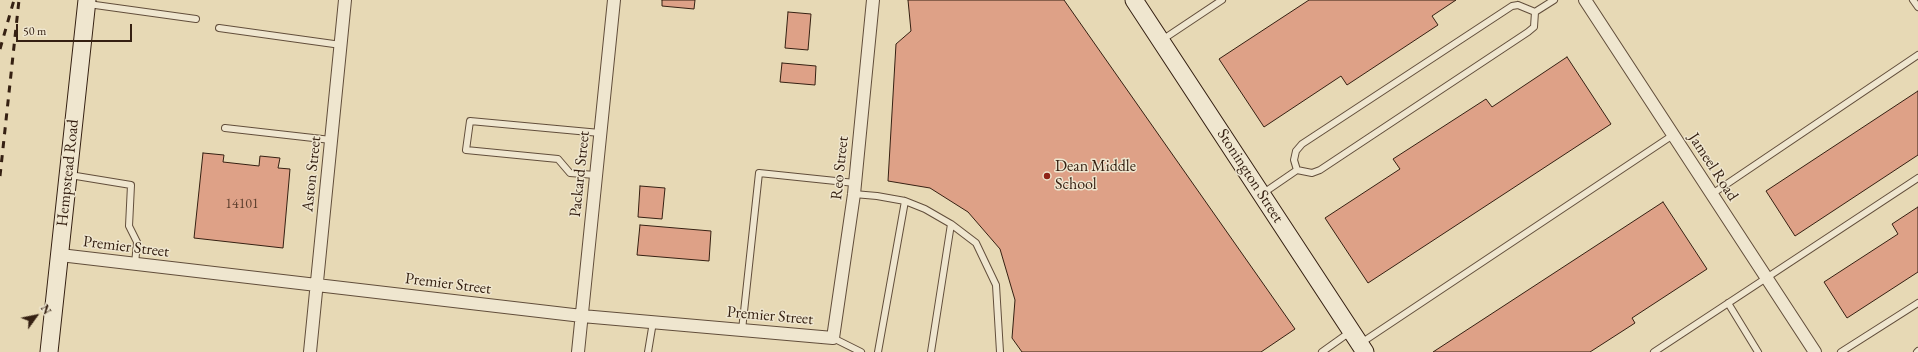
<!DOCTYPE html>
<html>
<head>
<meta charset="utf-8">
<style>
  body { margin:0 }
  #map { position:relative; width:1918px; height:352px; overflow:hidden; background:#e7d9b5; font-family:"EB Garamond",serif }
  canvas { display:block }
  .north { position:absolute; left:16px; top:296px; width:40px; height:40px; -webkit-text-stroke:3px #efe6cf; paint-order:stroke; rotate:57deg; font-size:11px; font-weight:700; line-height:16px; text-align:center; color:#352012 }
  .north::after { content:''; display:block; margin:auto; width:14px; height:18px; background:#352012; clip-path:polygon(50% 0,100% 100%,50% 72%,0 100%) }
  .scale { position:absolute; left:16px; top:24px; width:116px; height:18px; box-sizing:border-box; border:2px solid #352012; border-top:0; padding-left:5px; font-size:12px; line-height:14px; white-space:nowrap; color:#352012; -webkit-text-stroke:3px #efe6cf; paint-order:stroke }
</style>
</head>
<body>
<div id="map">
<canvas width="1918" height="352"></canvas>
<div class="north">N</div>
<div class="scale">50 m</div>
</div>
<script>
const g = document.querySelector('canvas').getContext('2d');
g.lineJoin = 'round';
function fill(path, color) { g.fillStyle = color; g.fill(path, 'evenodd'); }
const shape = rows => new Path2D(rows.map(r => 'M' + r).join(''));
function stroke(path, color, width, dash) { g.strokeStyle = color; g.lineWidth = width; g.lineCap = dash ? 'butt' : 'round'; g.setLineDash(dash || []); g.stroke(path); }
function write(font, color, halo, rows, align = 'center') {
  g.font = font + ' "EB Garamond",serif'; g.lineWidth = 3; g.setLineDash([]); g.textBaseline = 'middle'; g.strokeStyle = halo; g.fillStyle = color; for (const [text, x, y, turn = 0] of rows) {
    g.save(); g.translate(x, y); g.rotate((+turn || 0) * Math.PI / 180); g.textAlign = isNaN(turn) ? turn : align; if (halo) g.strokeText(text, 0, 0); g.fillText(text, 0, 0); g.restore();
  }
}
const building = shape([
  [662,0,695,0,694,9,662,6,662,0],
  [908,0,1064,0,1295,329,1261,352,1022,352,1012,338,1015,300,1000,249,968,212,930,188,888,181,896,44,911,31,908,0],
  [1309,0,1456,0,1432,16,1438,25,1347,85,1341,76,1264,127,1219,59,1309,0],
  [788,12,811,14,808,50,785,48,788,12],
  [1567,57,1611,124,1368,283,1325,218,1400,169,1393,159,1486,99,1492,107,1567,57],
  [782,63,816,66,815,85,780,82,782,63],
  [1918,91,1918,155,1795,236,1766,191,1918,91],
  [203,153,224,155,223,162,259,166,260,156,280,158,278,168,290,169,283,248,194,238,203,153],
  [640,186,665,188,662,219,638,217,640,186],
  [1663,202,1707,269,1632,318,1635,323,1590,352,1433,352,1663,202],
  [1918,207,1918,272,1847,318,1824,282,1898,234,1892,224,1918,207],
  [640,225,711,231,709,261,637,255,640,225]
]);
fill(building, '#dea187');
stroke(building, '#352012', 1);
const lane = shape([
  [1913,0,1918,7],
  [88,4,196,19],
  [1518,5,1535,12,1534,27,1528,32,1320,170,1312,173,1297,170,1294,160,1296,151,1302,144,1512,6,1518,5],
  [1535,12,1554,0],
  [219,28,341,45],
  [1162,40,1222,0],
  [225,128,331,140],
  [70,175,131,185,129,226,137,242,135,264],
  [595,175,570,173,558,159,466,150,470,121,600,133],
  [854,194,877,196,905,201,878,352],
  [1262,194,1297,170],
  [1712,194,1918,55],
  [905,201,925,209,951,224,976,243,996,285,1000,352],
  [1728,303,1758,352],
  [742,330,759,173,855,183],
  [833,338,861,352],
  [1361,343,1673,135],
  [648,352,653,322],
  [931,352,951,224],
  [1322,352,1350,332],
  [1654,352,1918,178],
  [1841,352,1918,303],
  [1917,352,1918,351]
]);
const street = shape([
  [1585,0,1815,352],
  [60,255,582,316,833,338,854,194,873,0],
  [310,352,345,0],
  [578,352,614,0]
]);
const secondary = shape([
  [1134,0,1365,352],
  [49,352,87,0]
]);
stroke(lane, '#624e3b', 8);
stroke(street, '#624e3b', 14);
stroke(secondary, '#352012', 19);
stroke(lane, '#efe6cf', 6);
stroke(street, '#efe6cf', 12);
stroke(secondary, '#efe6cf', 17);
stroke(shape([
  [0,49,14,0],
  [0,176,19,0]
]), '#352012', 3, [7, 7]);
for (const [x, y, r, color] of [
  [1047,176,4,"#8f2418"]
]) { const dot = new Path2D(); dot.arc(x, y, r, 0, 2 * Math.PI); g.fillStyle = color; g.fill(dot); stroke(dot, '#efe6cf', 1.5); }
write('14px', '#5f402f', null, [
  ["14101",242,204]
]);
write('16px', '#352012', '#efe6cf', [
  ["Dean Middle",1055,167],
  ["School",1055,185]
], 'left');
write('16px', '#352012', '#efe6cf', [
  ["Jameel Road",1713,167,57],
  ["Reo Street",840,168,-84],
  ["Hempstead Road",68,173,-84],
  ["Aston Street",312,174,-84],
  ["Packard Street",580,174,-84],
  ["Stonington Street",1250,176,57],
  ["Premier Street",126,247,7],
  ["Premier Street",448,284,7],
  ["Premier Street",770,316,5]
]);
</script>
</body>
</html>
